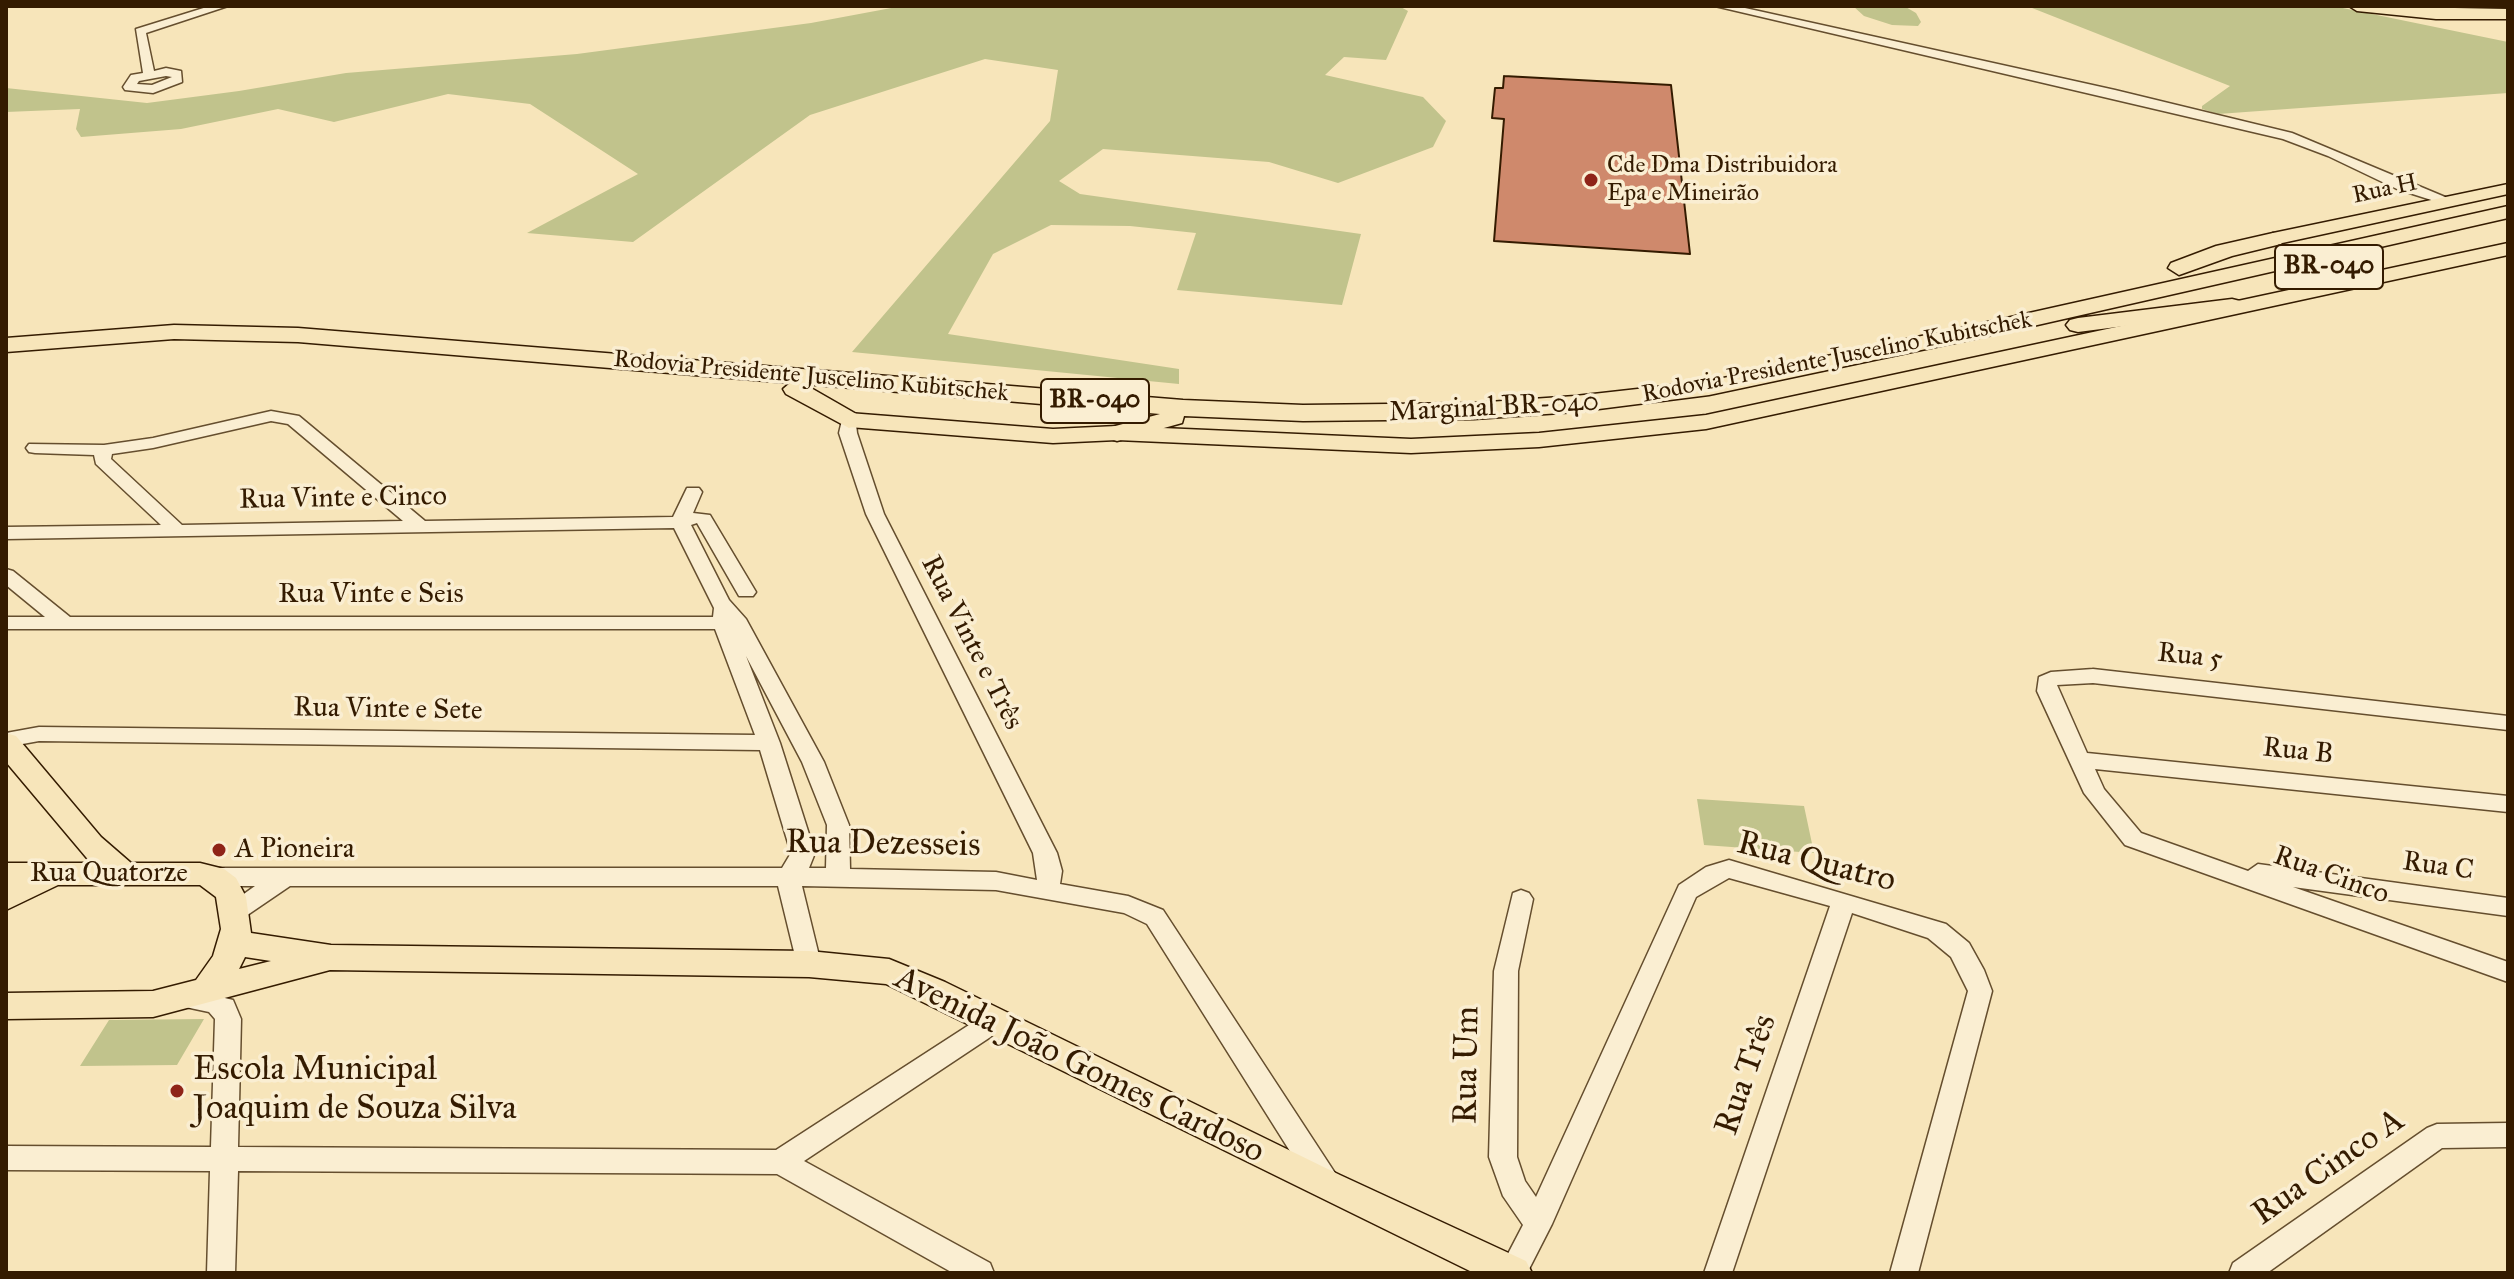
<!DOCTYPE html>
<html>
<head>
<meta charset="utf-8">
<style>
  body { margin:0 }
  #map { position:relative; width:2514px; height:1279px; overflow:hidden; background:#f7e5ba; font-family:"IM FELL Great Primer",serif }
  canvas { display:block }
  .frame { position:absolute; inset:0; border:8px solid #341b00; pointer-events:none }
</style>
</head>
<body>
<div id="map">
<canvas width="2514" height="1279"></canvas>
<div class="frame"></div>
</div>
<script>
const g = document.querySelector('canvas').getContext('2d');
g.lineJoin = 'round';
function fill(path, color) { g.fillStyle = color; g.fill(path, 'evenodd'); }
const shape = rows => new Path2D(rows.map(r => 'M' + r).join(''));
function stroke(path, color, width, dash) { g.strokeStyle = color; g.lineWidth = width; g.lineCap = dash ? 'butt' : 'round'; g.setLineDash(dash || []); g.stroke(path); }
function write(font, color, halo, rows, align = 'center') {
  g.font = font + ' "IM FELL Great Primer",serif'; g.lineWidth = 7; g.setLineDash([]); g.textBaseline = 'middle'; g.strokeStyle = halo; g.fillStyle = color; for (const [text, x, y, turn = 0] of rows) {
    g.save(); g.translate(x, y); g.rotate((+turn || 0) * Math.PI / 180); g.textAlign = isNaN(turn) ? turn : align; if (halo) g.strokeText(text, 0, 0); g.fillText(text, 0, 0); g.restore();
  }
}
fill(shape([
  [902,6,1399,6,1408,11,1386,60,1344,57,1325,75,1423,97,1446,121,1433,147,1338,183,1269,162,1103,149,1059,181,1080,194,1361,234,1342,305,1177,290,1196,233,1130,226,1051,225,993,254,948,334,1179,369,1179,384,852,352,1050,121,1058,70,985,59,810,115,633,242,527,233,638,174,530,104,448,94,334,122,278,109,181,129,81,137,76,129,80,109,6,112,6,88,147,103,239,91,346,73,577,54,811,23],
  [1853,6,1904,6,1916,13,1921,22,1918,26,1892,25,1864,16],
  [2027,6,2333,6,2508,42,2508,93,2218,114,2202,109,2202,106,2230,86],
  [1697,799,1804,806,1814,853,1704,845],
  [204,1019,177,1065,80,1066,109,1020]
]), '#c1c38c');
const building = shape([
  [1504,76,1671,85,1690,254,1494,241,1504,119,1492,118,1495,88,1503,88,1504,76]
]);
fill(building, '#cf896c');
stroke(building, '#341b00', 2);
const minor = shape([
  [210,6,228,6,146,33,154,71,166,68,181,71,182,82,153,93,125,90,123,87,131,75,143,73,136,29,210,6],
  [166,76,172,77,152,85,137,84,139,81,166,76],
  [1715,6,1736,6,2115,90,2292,133,2457,202,2450,206,2397,189,2328,156,2283,139,1715,6],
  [271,411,299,416,425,521,673,517,687,488,699,488,702,492,693,513,710,515,756,592,753,596,739,596,697,523,691,525,729,600,746,619,824,762,849,825,850,869,996,872,1037,880,1033,853,866,514,839,433,843,416,855,416,857,433,884,514,1057,853,1062,871,1060,884,1128,896,1163,910,1335,1173,1339,1182,1335,1191,1325,1194,1315,1191,1147,924,1124,913,996,890,802,886,821,964,818,971,809,974,800,971,797,964,778,886,290,886,243,918,235,921,227,918,223,912,227,906,255,886,213,886,205,883,201,877,205,871,213,868,782,868,791,853,760,750,39,741,6,747,6,733,39,727,755,735,715,629,6,629,6,617,45,617,6,585,6,569,13,571,70,617,713,617,714,608,674,528,6,539,6,527,161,525,96,464,94,455,35,453,29,452,26,448,29,444,104,445,153,438,271,411],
  [271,421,288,424,403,521,182,525,111,459,112,454,153,448,271,421],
  [746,656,802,762,827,825,826,868,809,868,815,853,780,743,746,656],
  [2093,669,2508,716,2508,730,2093,683,2057,685,2087,753,2508,796,2508,812,2095,769,2104,789,2141,833,2248,871,2258,864,2508,898,2508,916,2293,887,2508,962,2508,982,2125,845,2084,793,2037,691,2039,677,2051,672,2093,669],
  [1729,860,1946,924,1969,943,1984,970,1992,991,1918,1273,1890,1273,1968,991,1951,957,1928,938,1852,913,1732,1273,1704,1273,1830,906,1729,878,1696,897,1552,1224,1527,1273,1498,1273,1523,1225,1503,1196,1489,1157,1494,971,1513,893,1521,890,1529,893,1533,899,1518,971,1517,1157,1525,1181,1536,1197,1679,885,1706,867,1729,860],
  [185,988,233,1000,241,1019,238,1147,776,1150,986,1014,995,1011,1004,1014,1008,1021,1004,1028,804,1161,990,1263,994,1273,953,1273,777,1174,238,1171,235,1273,207,1273,210,1171,6,1170,6,1146,211,1147,215,1019,209,1012,176,1005,172,998,176,991,185,988],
  [2508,1123,2508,1147,2442,1148,2267,1273,2229,1273,2233,1263,2427,1128,2437,1124,2508,1123]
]);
const major = shape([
  [2508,184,2508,194,2273,245,2264,239,2273,233,2508,184],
  [2508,243,2508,255,1706,429,1539,447,1411,453,1117,440,1053,443,849,427,838,420,849,413,1053,429,1117,426,1411,439,1539,433,1706,415,2508,243],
  [6,733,16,736,101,837,131,863,200,863,224,869,236,878,246,897,251,933,331,945,809,951,889,959,945,982,1340,1175,1526,1261,1532,1273,1474,1273,886,984,809,977,330,970,153,1017,6,1019,6,993,153,991,196,980,213,956,221,929,216,897,200,885,58,885,6,910,6,863,91,863,6,762,6,733],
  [245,957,271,961,239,969,245,957]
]);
const highway = shape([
  [2349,6,2508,9,2508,19,2436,19,2357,11,2349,6],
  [2508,206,2508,218,2011,331,1709,395,1575,412,1474,419,1303,421,1184,416,1182,423,1117,441,1108,438,1104,433,1108,428,1160,414,804,384,858,415,862,420,858,425,849,428,786,394,783,389,790,383,298,342,174,339,6,352,6,338,174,325,298,328,1183,400,1303,405,1474,403,1575,396,1709,381,2011,317,2508,206],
  [2273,233,2281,234,2284,239,2281,244,2232,256,2179,275,2168,268,2171,263,2216,246,2273,233],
  [2232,299,2240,301,2243,306,2240,311,2078,332,2070,330,2066,325,2070,320,2078,318,2232,299]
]);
stroke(minor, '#654e2e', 3);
stroke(major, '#341b00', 3);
stroke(highway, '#341b00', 3);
fill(minor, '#faeed2');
fill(major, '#f7e5ba');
fill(highway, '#f7e5ba');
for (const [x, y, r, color] of [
  [1591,180,8,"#8f2418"],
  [219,850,8,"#8f2418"],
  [177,1091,8,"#8f2418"]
]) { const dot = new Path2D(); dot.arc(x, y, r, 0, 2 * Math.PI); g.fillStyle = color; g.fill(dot); stroke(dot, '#faeed2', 3); }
write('24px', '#341b00', '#faeed2', [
  ["Cde Dma Distribuidora",1607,166],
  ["Epa e Mineirão",1607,194]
], 'left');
write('24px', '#341b00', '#faeed2', [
  ["Rua H",2385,190,-12],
  ["Rodovia Presidente Juscelino Kubitschek",1837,358,-11],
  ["Rodovia Presidente Juscelino Kubitschek",811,377,5]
]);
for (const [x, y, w] of [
  [2329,267,108],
  [1095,401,108]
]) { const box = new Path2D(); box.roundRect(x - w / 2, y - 22, w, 44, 6); g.fillStyle = '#faeed2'; g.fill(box); stroke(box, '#341b00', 2); }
write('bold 26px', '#341b00', null, [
  ["BR-040",2329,267],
  ["BR-040",1095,401]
]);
write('28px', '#341b00', '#faeed2', [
  ["Marginal BR-040",1494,408,-3],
  ["Rua Vinte e Cinco",343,499,-1],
  ["Rua Vinte e Seis",371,595],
  ["Rua Vinte e Três",971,643,63],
  ["Rua 5",2190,657,6],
  ["Rua Vinte e Sete",388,710,1],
  ["Rua B",2298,752,6],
  ["Rua C",2438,867,8],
  ["Rua Quatorze",109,874],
  ["Rua Cinco",2331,876,20]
]);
write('28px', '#341b00', '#faeed2', [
  ["A Pioneira",235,850]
], 'left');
write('34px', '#341b00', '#faeed2', [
  ["Rua Dezesseis",883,845,1],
  ["Rua Quatro",1816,863,14],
  ["Rua Um",1468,1065,-89],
  ["Avenida João Gomes Cardoso",1079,1066,26],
  ["Rua Três",1747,1075,-71],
  ["Rua Cinco A",2329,1168,-35]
]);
write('34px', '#341b00', '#faeed2', [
  ["Escola Municipal",193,1071],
  ["Joaquim de Souza Silva",193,1110]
], 'left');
</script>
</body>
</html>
